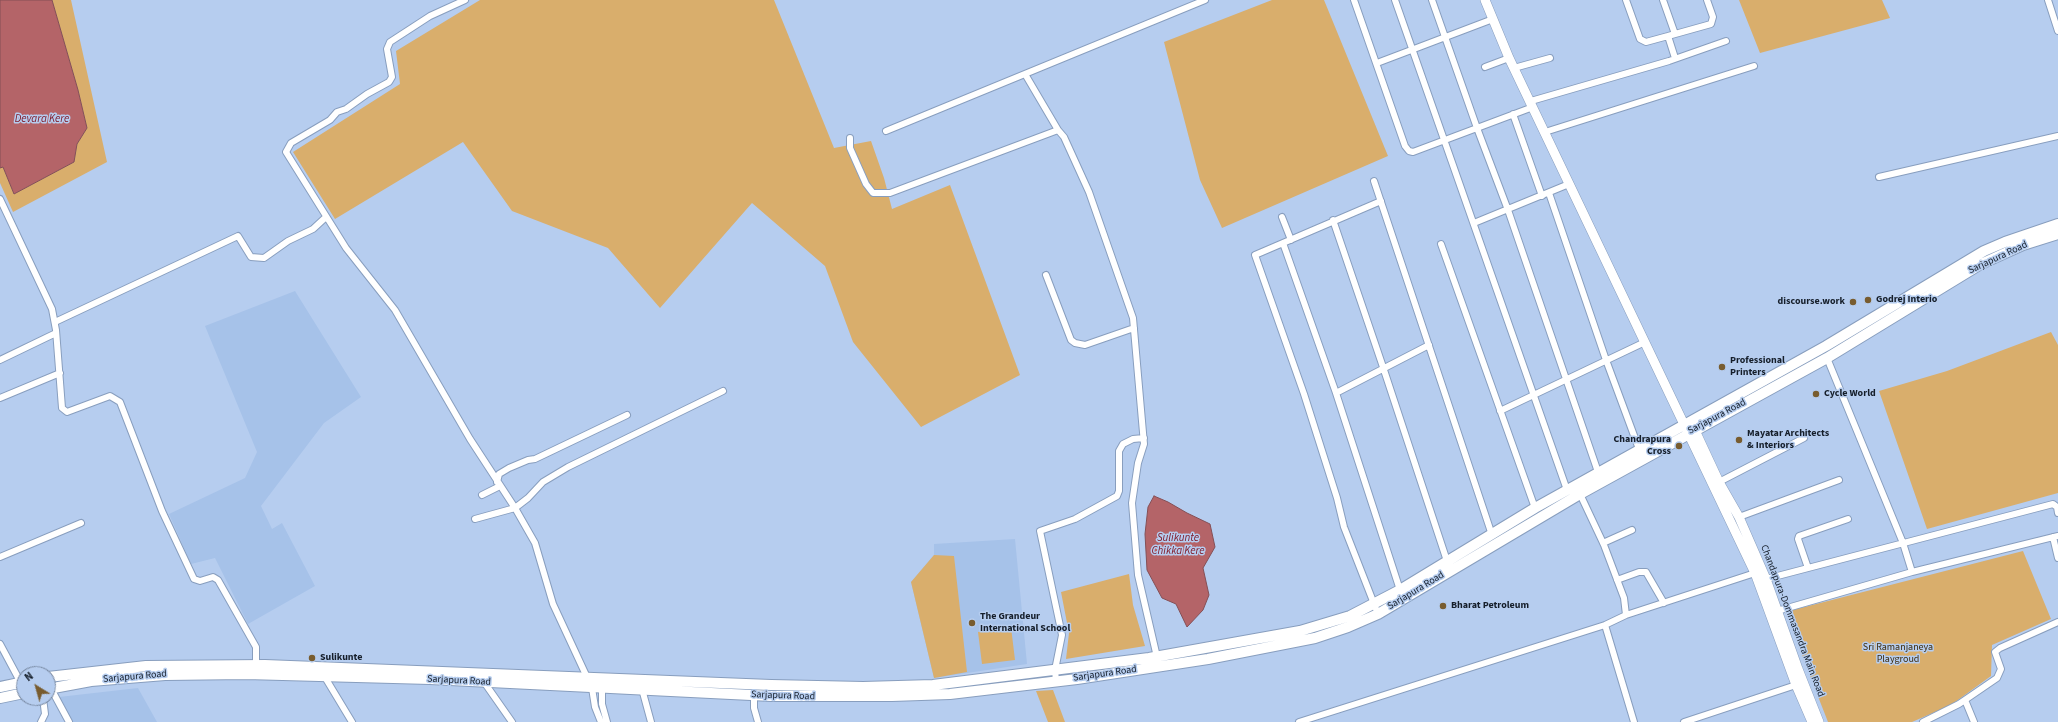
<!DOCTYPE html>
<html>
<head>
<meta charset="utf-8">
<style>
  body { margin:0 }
  #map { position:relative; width:2058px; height:722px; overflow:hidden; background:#b6cdef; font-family:"Source Sans 3",sans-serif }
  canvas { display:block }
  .north { position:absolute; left:16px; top:666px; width:40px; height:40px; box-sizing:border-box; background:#b6cdef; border:1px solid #7687a0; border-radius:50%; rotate:323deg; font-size:11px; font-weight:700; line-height:16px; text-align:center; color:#151e2a }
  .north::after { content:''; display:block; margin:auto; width:14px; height:18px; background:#785c2f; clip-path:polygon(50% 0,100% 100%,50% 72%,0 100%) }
</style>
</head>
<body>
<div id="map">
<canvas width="2058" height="722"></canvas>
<div class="north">N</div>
</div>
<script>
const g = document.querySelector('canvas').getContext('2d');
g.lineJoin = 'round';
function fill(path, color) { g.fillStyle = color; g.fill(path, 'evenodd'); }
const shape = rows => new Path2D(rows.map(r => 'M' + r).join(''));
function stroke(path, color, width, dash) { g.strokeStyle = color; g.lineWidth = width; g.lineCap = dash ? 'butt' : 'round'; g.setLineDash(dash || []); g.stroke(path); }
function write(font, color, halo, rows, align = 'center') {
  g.font = font + ' "Source Sans 3",sans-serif'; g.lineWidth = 3; g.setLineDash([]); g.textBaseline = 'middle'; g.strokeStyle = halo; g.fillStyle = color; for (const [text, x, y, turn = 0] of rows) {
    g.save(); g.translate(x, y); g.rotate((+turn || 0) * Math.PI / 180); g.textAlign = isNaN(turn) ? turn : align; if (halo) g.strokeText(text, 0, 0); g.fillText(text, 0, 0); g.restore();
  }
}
fill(shape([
  [295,291,361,397,324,423,261,506,272,529,282,523,315,586,248,624,215,558,191,564,169,514,245,478,257,452,205,326],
  [1015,539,1027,664,934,678,911,582,934,555,934,544],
  [138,688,157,722,73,722,59,697]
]), '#a6c2e9');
fill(shape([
  [52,0,71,0,107,162,13,212,0,183,0,168,3,167,14,194,74,162,77,144,87,128,78,90],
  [480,0,774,0,834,148,871,141,884,178,892,209,950,185,1020,375,921,427,853,342,825,266,752,203,660,308,608,248,512,211,463,142,335,219,293,152,400,84,396,51],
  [1272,0,1324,0,1388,156,1222,228,1200,180,1164,42],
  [1739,0,1882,0,1890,18,1760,53],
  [2051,332,2058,345,2058,493,1927,529,1879,391,1947,371],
  [2023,551,2051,619,1992,645,1991,676,1951,705,1912,722,1828,722,1785,612],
  [934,555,954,556,967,672,934,678,911,582],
  [1129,574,1133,605,1145,646,1066,659,1069,633,1061,592],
  [1011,627,1015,660,982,664,978,632],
  [1053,690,1065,722,1048,722,1036,691]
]), '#d9ae6c');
const water = shape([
  [0,0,52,0,78,90,87,128,77,144,74,162,14,194,3,167,0,168,0,0],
  [1154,496,1168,502,1187,513,1210,524,1215,547,1203,568,1209,595,1203,610,1187,627,1176,604,1162,598,1147,570,1145,534,1148,507,1154,496]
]);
fill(water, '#b46468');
stroke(water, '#844f55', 1);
const street = shape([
  [465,0,430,16,390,42,387,49,392,77,389,82,367,94,346,109,337,112,330,120,291,143,286,152,346,248,395,310,470,439,515,508,535,543,553,604,592,688,595,707,601,722],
  [1354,0,1405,146,1409,151,1413,152,1533,107],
  [1395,0,1567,490],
  [1432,0,1477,128,1508,210,1598,472],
  [1626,0,1640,39,1646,42,1668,36,1675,58],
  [1663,0,1675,34],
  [2048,0,2058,31],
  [1668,36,1711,24,1713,17,1707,0],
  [1377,63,1493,19],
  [1485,67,1509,58],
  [1514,68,1550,58],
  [1025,74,1058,130,1064,137,1089,192,1133,318,1144,444,1138,463,1132,503,1138,575,1157,657],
  [1531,101,1669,61,1726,41],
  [1513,114,1542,196],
  [886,131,1205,0],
  [1545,132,1754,66],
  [850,138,850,148,866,184,873,193,890,193,1058,130],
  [1879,177,2058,136],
  [1374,181,1492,535],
  [1549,193,1606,360,1639,449],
  [0,199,52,309,56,330,62,408,67,412,110,396,120,402,162,511,194,579,200,581,213,577,218,580,256,647,256,665],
  [1282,217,1291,240],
  [1333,220,1384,370,1448,564],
  [1474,223,1569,184],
  [1283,243,1336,393,1400,590],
  [1441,244,1535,508],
  [1046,275,1071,340,1075,343,1085,345,1134,328],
  [55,322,238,236,251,257,264,258,288,241,313,229,326,217],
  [1827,358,1903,543,1912,572],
  [0,360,56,333],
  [1336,393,1429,345],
  [0,398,60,373],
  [1500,411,1645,342],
  [497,482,499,474,509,468,528,460,535,459,627,415],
  [1719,482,1804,438],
  [1580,494,1604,545,1624,598,1626,615],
  [482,495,500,486],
  [1739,517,1839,480],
  [475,519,515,508,528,498,543,482,568,467,723,391],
  [2053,537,2058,558],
  [1603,543,1632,530],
  [0,557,81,523],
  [1808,568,1798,539,1799,536,1848,519],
  [1766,579,2053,504,2057,507,2058,513],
  [1617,580,1639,572,1646,572,1664,603],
  [1777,611,1912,572,2058,536],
  [1378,614,1344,527,1337,498,1304,394,1255,255,1381,201],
  [1605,625,1634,722],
  [0,644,21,683],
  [323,674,352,722],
  [1056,681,1055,670,1062,635,1040,531,1075,519,1117,496,1119,491,1119,451,1123,444,1133,439,1144,438],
  [484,682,512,722],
  [48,683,69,722],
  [602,687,602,704,607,722],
  [642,689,651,722],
  [754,695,754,708,758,722],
  [1965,700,1974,722],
  [41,722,45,714,43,698],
  [1299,722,1605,625,1626,615,1755,573],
  [1684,722,1796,685],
  [1923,722,1959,704,1997,678,2001,669,1995,652,2000,648,2058,622]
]);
const secondary = shape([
  [1485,0,1509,58,1755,573,1796,685,1812,722],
  [1692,424,1719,482,1739,517,1766,579,1798,669,1819,722]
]);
const primary = shape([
  [48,677,146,666,265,665,771,685,863,687,933,685,1149,658,1300,631,1350,616,1400,590,1535,508,1826,346,1984,251,2005,242,2058,224],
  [0,687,24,682],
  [48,689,91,681,165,675,246,674,430,679,771,696,892,696,950,694,1077,679,1208,659,1315,638,1348,627,1378,614,1580,494,1827,358,1981,264,2023,245,2058,234],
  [0,698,24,693]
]);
stroke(street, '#889ebe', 8);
stroke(secondary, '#889ebe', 10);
stroke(primary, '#889ebe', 12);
stroke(street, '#fff', 6);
stroke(secondary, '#fff', 9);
stroke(primary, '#fff', 10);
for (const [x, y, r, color] of [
  [1868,300,4,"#785c2f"],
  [1853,302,4,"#785c2f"],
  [1722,367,4,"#785c2f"],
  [1816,394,4,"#785c2f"],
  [1739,440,4,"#785c2f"],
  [1679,446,4,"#785c2f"],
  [1443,606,4,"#785c2f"],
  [972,623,4,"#785c2f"],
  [312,658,4,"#785c2f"]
]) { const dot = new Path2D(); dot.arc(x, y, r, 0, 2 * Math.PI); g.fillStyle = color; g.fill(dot); stroke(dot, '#b6cdef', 1.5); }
write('10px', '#151e2a', '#b6cdef', [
  ["Sarjapura Road",1998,258,-25],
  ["Sarjapura Road",1717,417,-28],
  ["Sarjapura Road",1416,591,-31],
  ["Chandapura-Dommasandra Main Road",1792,621,69],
  ["Sarjapura Road",1105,674,-8],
  ["Sarjapura Road",135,677,-5],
  ["Sarjapura Road",459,681,3],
  ["Sarjapura Road",783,696,2]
]);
write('bold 10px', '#151e2a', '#b6cdef', [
  ["Godrej Interio",1876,300],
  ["discourse.work",1845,302,"right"],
  ["Professional",1730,361],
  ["Printers",1730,373],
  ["Cycle World",1824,394],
  ["Mayatar Architects",1747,434],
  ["& Interiors",1747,446],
  ["Chandrapura",1671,440,"right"],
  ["Cross",1671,452,"right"],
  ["Bharat Petroleum",1451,606],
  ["The Grandeur",980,617],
  ["International School",980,629],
  ["Sulikunte",320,658]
], 'left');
write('10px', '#3c2a0a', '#b6cdef', [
  ["Sri Ramanjaneya",1898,648],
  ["Playgroud",1898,660]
]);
write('italic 11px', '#801c2b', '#b6cdef', [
  ["Devara Kere",42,120],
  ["Sulikunte",1178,539],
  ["Chikka Kere",1178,552]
]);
</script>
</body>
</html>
